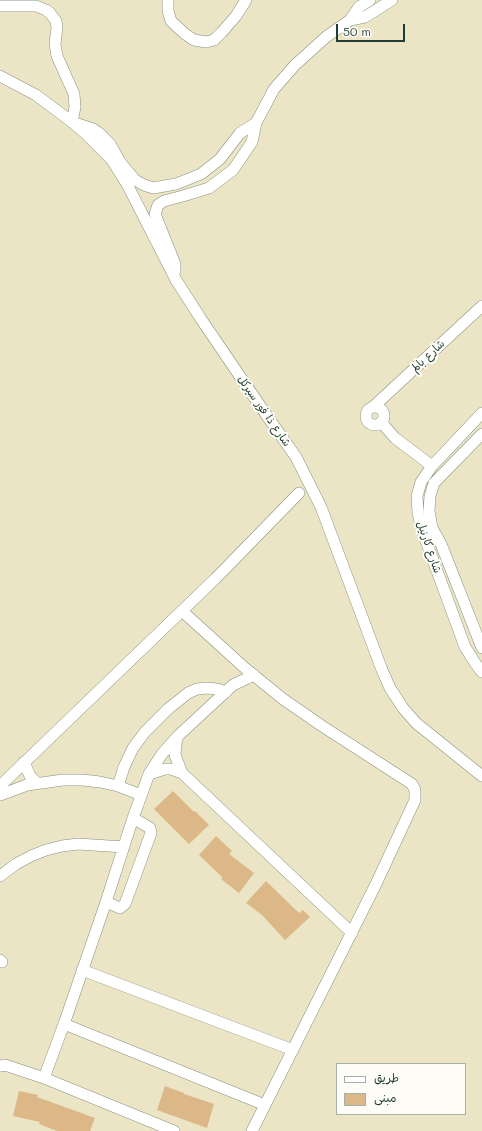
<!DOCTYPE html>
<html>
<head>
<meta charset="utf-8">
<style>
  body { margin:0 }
  #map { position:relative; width:482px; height:1131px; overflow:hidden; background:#ece5c5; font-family:Mali,"Playpen Sans Arabic",sans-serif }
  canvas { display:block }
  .legend { position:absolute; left:336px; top:1063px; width:130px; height:52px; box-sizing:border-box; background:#fdfcf7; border:1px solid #a4b0a9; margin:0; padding:5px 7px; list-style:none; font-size:12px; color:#1f3d34 }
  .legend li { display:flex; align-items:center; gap:8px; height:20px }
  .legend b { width:20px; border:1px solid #a4b0a9 }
  .scale { position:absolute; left:336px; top:24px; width:69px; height:18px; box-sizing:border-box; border:2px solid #1f3d34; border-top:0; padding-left:5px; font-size:12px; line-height:14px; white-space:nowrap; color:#1f3d34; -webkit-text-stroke:3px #fdfcf7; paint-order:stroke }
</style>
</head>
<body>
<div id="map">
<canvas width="482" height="1131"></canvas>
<ul class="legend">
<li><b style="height:5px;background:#fff"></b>طريق</li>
<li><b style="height:11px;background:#dcb889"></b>مبنى</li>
</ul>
<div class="scale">50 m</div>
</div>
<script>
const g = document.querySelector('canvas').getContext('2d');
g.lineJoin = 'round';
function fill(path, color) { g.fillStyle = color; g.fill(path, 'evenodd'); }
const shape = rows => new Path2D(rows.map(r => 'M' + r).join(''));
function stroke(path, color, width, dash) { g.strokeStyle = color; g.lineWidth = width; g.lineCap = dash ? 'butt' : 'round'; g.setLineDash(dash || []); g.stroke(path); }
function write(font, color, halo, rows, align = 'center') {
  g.font = font + ' Mali,"Playpen Sans Arabic",sans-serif'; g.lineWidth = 4; g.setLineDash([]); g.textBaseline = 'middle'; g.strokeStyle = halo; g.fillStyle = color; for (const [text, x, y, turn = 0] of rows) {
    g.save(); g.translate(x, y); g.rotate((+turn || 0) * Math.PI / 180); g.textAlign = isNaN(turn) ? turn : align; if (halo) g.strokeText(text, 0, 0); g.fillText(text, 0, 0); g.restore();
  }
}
fill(shape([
  [173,791,194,812,195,811,209,825,189,844,154,809],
  [216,836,232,851,229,854,254,873,239,893,221,879,223,878,199,855],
  [266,881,299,913,303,910,310,917,285,940,262,915,246,903],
  [165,1086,184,1093,184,1094,214,1104,207,1128,157,1110],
  [19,1091,38,1095,37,1097,95,1118,90,1131,57,1131,39,1124,40,1122,13,1116]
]), '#dcb889');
const minor = shape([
  [168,0,168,11,171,21,185,34,194,40,206,42,214,40,222,32,236,16,246,0],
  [0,6,36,6,46,10,50,13,56,21,57,27,55,44,57,56,74,94,75,107,72,122,93,129,99,133,110,144,120,162,135,180,144,185,153,188,176,184,201,174,220,159,240,133,256,123],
  [350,20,365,17,392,0],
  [0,76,36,95,72,122,86,134,112,160,127,184,176,280,201,319,265,413,296,457,321,507,382,670,390,688,403,708,416,723,482,776],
  [175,271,175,264,155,214,158,205,164,201,183,196,209,188,233,170,252,142,256,123,274,89,295,65,326,37,350,20,359,7,370,0],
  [373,407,482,306],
  '366 416a9 9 0 1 1 18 0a9 9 0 1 1-18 0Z',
  [482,413,432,466,421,482,417,496,418,513,422,530,465,647,475,663,482,672],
  [381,422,395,438,432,466],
  [482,434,434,483,430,496,429,511,432,528,441,544,482,648],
  [182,611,246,669,283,699,322,726,412,784,415,790,415,800,376,884,252,1131],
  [178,736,176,743,175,755,182,773,352,933],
  [24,762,30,776,37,783],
  [149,774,165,769,171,769,182,773],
  [0,786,216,578,299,493],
  [118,786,124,767,133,748,145,732,168,709,188,693,197,689,207,688,217,689,226,692],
  [0,795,27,785,63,780,82,780,100,782,118,786,141,795],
  [0,876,16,864,31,856,46,850,62,846,78,844,124,847],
  [106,902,120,908,125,904,151,833,150,828,133,818],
  [0,960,2,962],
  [82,970,293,1050],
  [64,1024,265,1105],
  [0,1066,5,1065,44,1078,174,1131],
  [44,1078,64,1024,106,902,133,818,149,774,162,754,179,735,233,685,254,675]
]);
stroke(minor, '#86917c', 12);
stroke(minor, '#fff', 11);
write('11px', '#1f3d34', '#fdfcf7', [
  ["شارع بالم",428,356,-43],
  ["شارع ذا فور سيركل",264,411,55],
  ["شارع كارنيل",429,547,71]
]);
</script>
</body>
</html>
